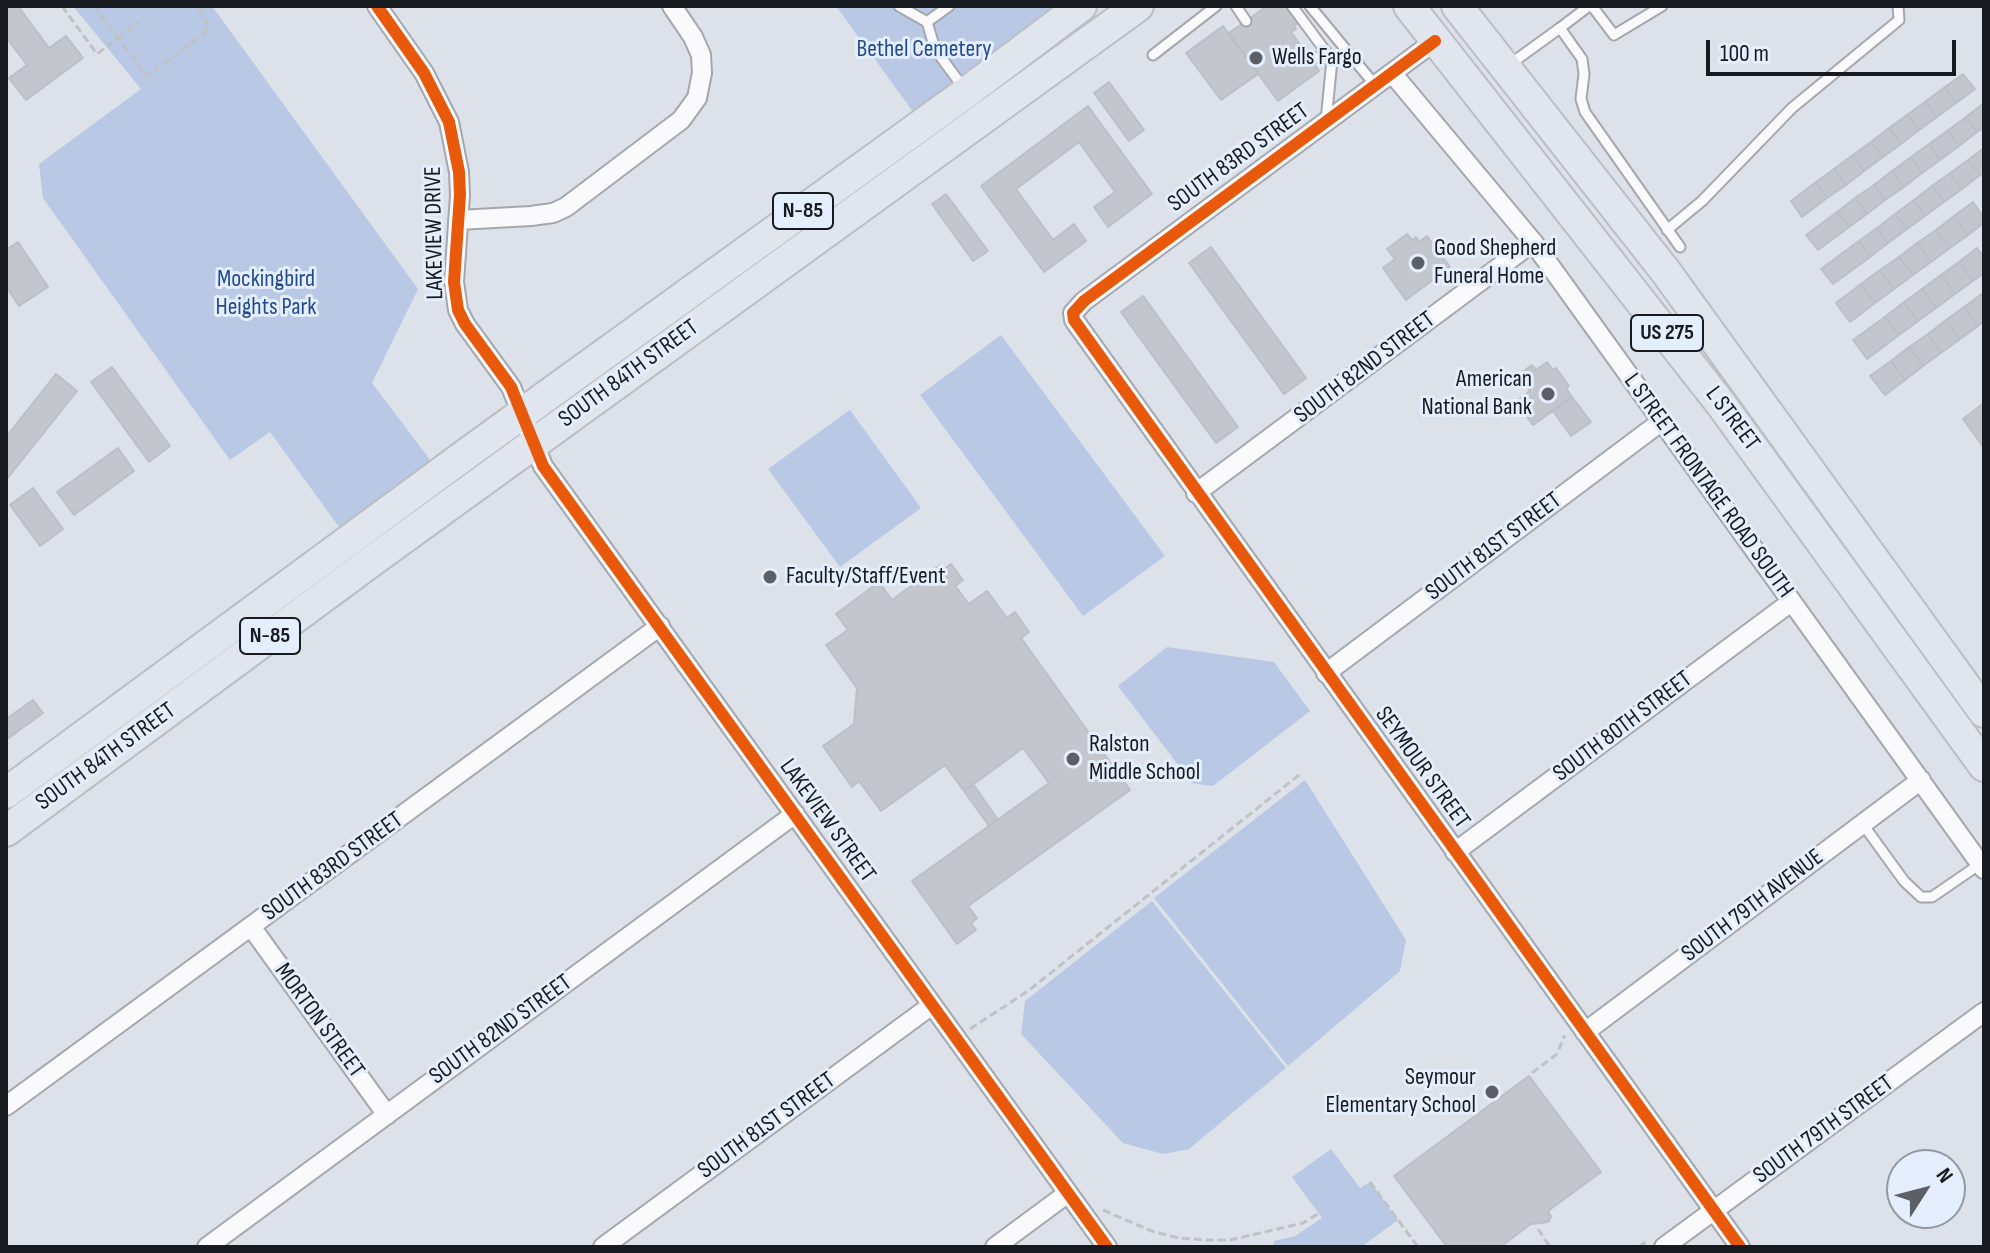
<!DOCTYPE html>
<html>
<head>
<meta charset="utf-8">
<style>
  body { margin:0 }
  #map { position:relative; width:1990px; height:1253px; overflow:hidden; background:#dde1e9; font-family:"Sofia Sans Condensed",sans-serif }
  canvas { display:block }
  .frame { position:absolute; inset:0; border:8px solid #171a1f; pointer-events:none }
  .north { position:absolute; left:1886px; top:1149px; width:80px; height:80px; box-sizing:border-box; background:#e5eefc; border:2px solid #9399a4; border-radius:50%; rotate:54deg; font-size:22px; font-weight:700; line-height:32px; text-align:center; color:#171a1f }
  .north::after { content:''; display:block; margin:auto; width:28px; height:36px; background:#5c6066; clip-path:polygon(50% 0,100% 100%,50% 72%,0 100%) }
  .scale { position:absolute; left:1706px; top:40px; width:250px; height:36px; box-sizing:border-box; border:4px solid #171a1f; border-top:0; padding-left:10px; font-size:24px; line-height:28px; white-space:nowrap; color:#171a1f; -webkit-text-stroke:6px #e5eefc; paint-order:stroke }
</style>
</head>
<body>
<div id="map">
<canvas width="1990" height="1253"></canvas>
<div class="frame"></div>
<div class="north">N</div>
<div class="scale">100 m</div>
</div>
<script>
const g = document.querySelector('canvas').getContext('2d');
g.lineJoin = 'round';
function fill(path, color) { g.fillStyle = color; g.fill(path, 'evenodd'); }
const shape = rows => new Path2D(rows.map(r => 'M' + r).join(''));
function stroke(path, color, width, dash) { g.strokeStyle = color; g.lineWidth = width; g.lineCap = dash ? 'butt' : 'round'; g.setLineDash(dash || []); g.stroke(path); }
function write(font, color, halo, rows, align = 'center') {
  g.font = font + ' "Sofia Sans Condensed",sans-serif'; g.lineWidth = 6; g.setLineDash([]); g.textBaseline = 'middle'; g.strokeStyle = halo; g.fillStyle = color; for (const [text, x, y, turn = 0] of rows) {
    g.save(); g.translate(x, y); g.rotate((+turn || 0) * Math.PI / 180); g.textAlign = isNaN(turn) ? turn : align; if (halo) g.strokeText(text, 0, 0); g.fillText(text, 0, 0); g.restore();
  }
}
fill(shape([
  [73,6,212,6,418,289,372,383,431,461,339,527,270,432,230,460,43,198,39,164,141,89],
  [836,6,1053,6,914,113],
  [1001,335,1165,556,1083,616,920,395],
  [850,410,921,508,840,567,768,469],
  [1167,647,1274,662,1310,711,1213,786,1192,783,1118,686],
  [1305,780,1406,940,1400,971,1288,1066,1154,898],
  [1152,901,1286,1068,1189,1149,1163,1154,1123,1143,1021,1034,1025,1001],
  [1331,1149,1360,1188,1370,1182,1398,1220,1361,1247,1273,1247,1274,1241,1295,1236,1322,1218,1292,1177]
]), '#b8c8e5');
const building = shape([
  [6,6,18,6,49,48,66,36,83,58,26,100,9,78,27,65,6,37,6,6],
  [1267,6,1286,6,1298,23,1294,25,1296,29,1291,32,1301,46,1307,46,1306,52,1312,54,1311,59,1319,71,1278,101,1229,33,1267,6],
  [1223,26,1258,74,1221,100,1186,53,1223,26],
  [1963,74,1975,89,1956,103,1945,87,1963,74],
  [1109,82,1144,130,1129,141,1094,93,1109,82],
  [1945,87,1956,103,1937,117,1926,101,1945,87],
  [1926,101,1937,117,1919,130,1907,115,1926,101],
  [1984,103,1984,128,1977,132,1966,117,1984,103],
  [1088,106,1152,194,1108,227,1094,207,1115,192,1079,142,1016,189,1053,240,1074,224,1086,241,1044,272,981,186,1088,106],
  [1907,115,1919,130,1901,144,1889,128,1907,115],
  [1966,117,1977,132,1959,146,1947,131,1966,117],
  [1889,128,1901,144,1883,157,1871,142,1889,128],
  [1947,131,1959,146,1940,160,1929,144,1947,131],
  [1871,142,1883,157,1864,171,1853,155,1871,142],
  [1929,144,1940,160,1922,173,1911,157,1929,144],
  [1984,148,1984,172,1980,175,1968,160,1984,148],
  [1853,155,1864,171,1846,185,1834,169,1853,155],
  [1911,157,1922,173,1904,187,1892,171,1911,157],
  [1968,160,1980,175,1962,189,1950,173,1968,160],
  [1834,169,1846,185,1827,198,1816,182,1834,169],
  [1892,171,1904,187,1885,200,1874,185,1892,171],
  [1950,173,1962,189,1944,202,1932,186,1950,173],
  [1816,182,1827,198,1802,217,1791,201,1816,182],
  [1874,185,1885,200,1867,214,1855,198,1874,185],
  [1932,186,1944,202,1925,216,1914,200,1932,186],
  [946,194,988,251,973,261,932,204,946,194],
  [1855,198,1867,214,1849,227,1837,212,1855,198],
  [1914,200,1925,216,1907,229,1895,214,1914,200],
  [1973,202,1984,218,1984,223,1968,235,1954,216,1973,202],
  [1837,212,1849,227,1818,250,1806,235,1837,212],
  [1895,214,1907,229,1888,243,1877,228,1895,214],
  [1954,216,1968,235,1950,248,1936,230,1954,216],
  [1877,228,1888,243,1870,257,1859,241,1877,228],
  [1936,230,1950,248,1931,262,1917,243,1936,230],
  [1407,234,1412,240,1416,237,1419,242,1427,236,1450,267,1406,300,1383,268,1395,259,1387,249,1407,234],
  [1859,241,1870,257,1833,284,1821,269,1859,241],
  [18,242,48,287,19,306,6,286,6,250,18,242],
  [1917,243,1931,262,1913,275,1899,257,1917,243],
  [1211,247,1306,378,1284,394,1189,263,1211,247],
  [1977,248,1984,257,1984,273,1973,281,1959,262,1977,248],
  [1899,257,1913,275,1894,289,1880,270,1899,257],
  [1959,262,1973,281,1955,294,1941,275,1959,262],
  [1880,270,1894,289,1875,303,1861,284,1880,270],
  [1941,275,1955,294,1936,308,1922,289,1941,275],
  [1861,284,1875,303,1850,322,1836,303,1861,284],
  [1922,289,1936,308,1918,321,1904,302,1922,289],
  [1983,293,1984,321,1978,326,1964,307,1983,293],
  [1143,296,1238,427,1216,443,1121,312,1143,296],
  [1904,302,1918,321,1899,335,1885,317,1904,302],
  [1964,307,1978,326,1960,339,1946,320,1964,307],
  [1885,317,1899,335,1867,359,1853,340,1885,317],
  [1946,320,1960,339,1941,353,1928,334,1946,320],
  [1928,334,1941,353,1923,366,1909,347,1928,334],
  [1909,347,1923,366,1905,380,1891,361,1909,347],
  [1891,361,1905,380,1885,395,1870,376,1891,361],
  [1547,362,1553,370,1556,368,1569,386,1566,388,1572,397,1533,425,1516,402,1530,391,1518,375,1532,365,1536,370,1547,362],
  [112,367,170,446,149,462,91,382,112,367],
  [56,374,77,391,6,480,6,437,56,374],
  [1572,397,1591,422,1571,436,1553,411,1572,397],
  [1984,403,1984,448,1963,419,1984,403],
  [118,448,134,471,74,515,57,492,118,448],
  [33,488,63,529,40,546,10,505,33,488],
  [951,564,963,580,955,586,969,604,987,591,1007,618,1015,612,1029,632,1021,638,1130,790,968,906,977,918,971,923,976,930,957,944,912,881,1049,783,1023,748,964,791,945,765,881,811,859,781,852,787,823,746,854,724,857,688,826,645,848,630,836,614,879,582,892,600,940,565,943,570,951,564],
  [33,700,43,713,6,740,6,719,33,700],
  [973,784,998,820,989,826,964,791,973,784],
  [1529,1076,1601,1172,1548,1211,1551,1217,1548,1222,1531,1224,1500,1247,1447,1247,1394,1176,1529,1076]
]);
fill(building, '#c3c7cd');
stroke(building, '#bcbfc6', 2);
const lane = shape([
  [899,6,927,22,949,6],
  [1236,6,1246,21],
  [1292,6,1332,60,1326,121],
  [1310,6,1375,85],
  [1592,6,1614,35,1662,6],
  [927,22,935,49,965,90],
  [1560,28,1589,6],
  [1153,55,1216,6],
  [1311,57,1358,62],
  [1509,65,1560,28,1582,59,1584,74,1581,99,1585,112,1680,247],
  [1667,230,1702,201,1792,108,1899,20,1898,6],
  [1862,823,1904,881,1921,897,1932,897,1980,864]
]);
const street = shape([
  [377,6,424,73,449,122,459,172,460,195,454,282,458,310,465,324,511,387,543,466,1107,1247],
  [1435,41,1084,301,1073,313,1074,320,1740,1247],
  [1392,73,1533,242,1984,869],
  [458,220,531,216,553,213,566,207,681,120,697,98,702,73,701,55,693,37,672,6],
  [1196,493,1533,242],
  [1326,673,1662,421],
  [1455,852,1791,602],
  [252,928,387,1115],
  [1585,1032,1921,780],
  [6,1106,660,626],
  [207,1247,795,814],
  [603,1247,932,1005],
  [995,1247,1068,1193],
  [1664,1247,1984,1012]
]);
const primary = shape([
  [1409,6,1721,404,1984,766],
  [1457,6,1666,272,1984,712],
  [6,793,469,452,967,92,1081,6],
  [6,831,376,558,1138,6]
]);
stroke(lane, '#a4a7ad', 13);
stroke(street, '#a4a7ad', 22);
stroke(primary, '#bcbec2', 34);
stroke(shape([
  [62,6,97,54,139,22],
  [94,6,147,76,204,34,208,25,198,6],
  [970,1029,1028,991,1299,775],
  [1532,1073,1557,1054,1565,1035],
  [1370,1182,1418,1247],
  [1103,1210,1154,1232,1179,1238,1210,1240,1230,1240,1303,1223,1319,1213],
  [1538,1229,1550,1247],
  [1639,1247,1647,1241]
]), '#c0c2c5', 3, [8, 4]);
stroke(lane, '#fafafc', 9);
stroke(street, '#fafafc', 18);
stroke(primary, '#e0e5ee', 30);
stroke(shape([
  [377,6,424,73,449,122,459,172,460,195,454,282,458,310,465,324,511,387,543,466,1107,1247],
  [1435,41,1084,301,1073,313,1074,320,1740,1247]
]), '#e8590c', 12);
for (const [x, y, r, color] of [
  [1256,58,8,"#5c6066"],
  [1418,263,8,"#5c6066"],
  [1548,394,8,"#5c6066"],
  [770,577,8,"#5c6066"],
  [1073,759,8,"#5c6066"],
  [1492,1092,8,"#5c6066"]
]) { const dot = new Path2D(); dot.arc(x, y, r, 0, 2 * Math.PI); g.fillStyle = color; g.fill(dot); stroke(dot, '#e5eefc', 3); }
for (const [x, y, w] of [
  [803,211,60],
  [1667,333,72],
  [270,636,60]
]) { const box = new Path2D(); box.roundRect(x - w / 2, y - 18, w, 36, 6); g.fillStyle = '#e5eefc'; g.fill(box); stroke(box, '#171a1f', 2); }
write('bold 22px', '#171a1f', null, [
  ["N-85",803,211],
  ["US 275",1667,333],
  ["N-85",270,636]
]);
write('24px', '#224b8f', '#e5eefc', [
  ["Bethel Cemetery",924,50],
  ["Mockingbird",266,280],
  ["Heights Park",266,308]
]);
write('24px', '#171a1f', '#e5eefc', [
  ["Wells Fargo",1272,58],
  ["Good Shepherd",1434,249],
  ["Funeral Home",1434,277],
  ["American",1532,380,"right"],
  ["National Bank",1532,408,"right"],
  ["Faculty/Staff/Event",786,577],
  ["Ralston",1089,745],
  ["Middle School",1089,773],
  ["Seymour",1476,1078,"right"],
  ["Elementary School",1476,1106,"right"]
], 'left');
write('24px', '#171a1f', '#e5eefc', [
  ["SOUTH 83RD STREET",1239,158,-36],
  ["LAKEVIEW DRIVE",435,233,-91],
  ["SOUTH 82ND STREET",1365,368,-37],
  ["SOUTH 84TH STREET",629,374,-36],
  ["L STREET",1732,419,53],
  ["L STREET FRONTAGE ROAD SOUTH",1708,486,54],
  ["SOUTH 81ST STREET",1494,547,-37],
  ["SOUTH 80TH STREET",1623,727,-37],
  ["SOUTH 84TH STREET",106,757,-36],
  ["SEYMOUR STREET",1422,768,54],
  ["LAKEVIEW STREET",827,821,54],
  ["SOUTH 83RD STREET",333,867,-36],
  ["SOUTH 79TH AVENUE",1753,906,-37],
  ["MORTON STREET",319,1021,54],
  ["SOUTH 82ND STREET",501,1030,-36],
  ["SOUTH 81ST STREET",767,1126,-36],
  ["SOUTH 79TH STREET",1824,1130,-36]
]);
</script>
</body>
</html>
